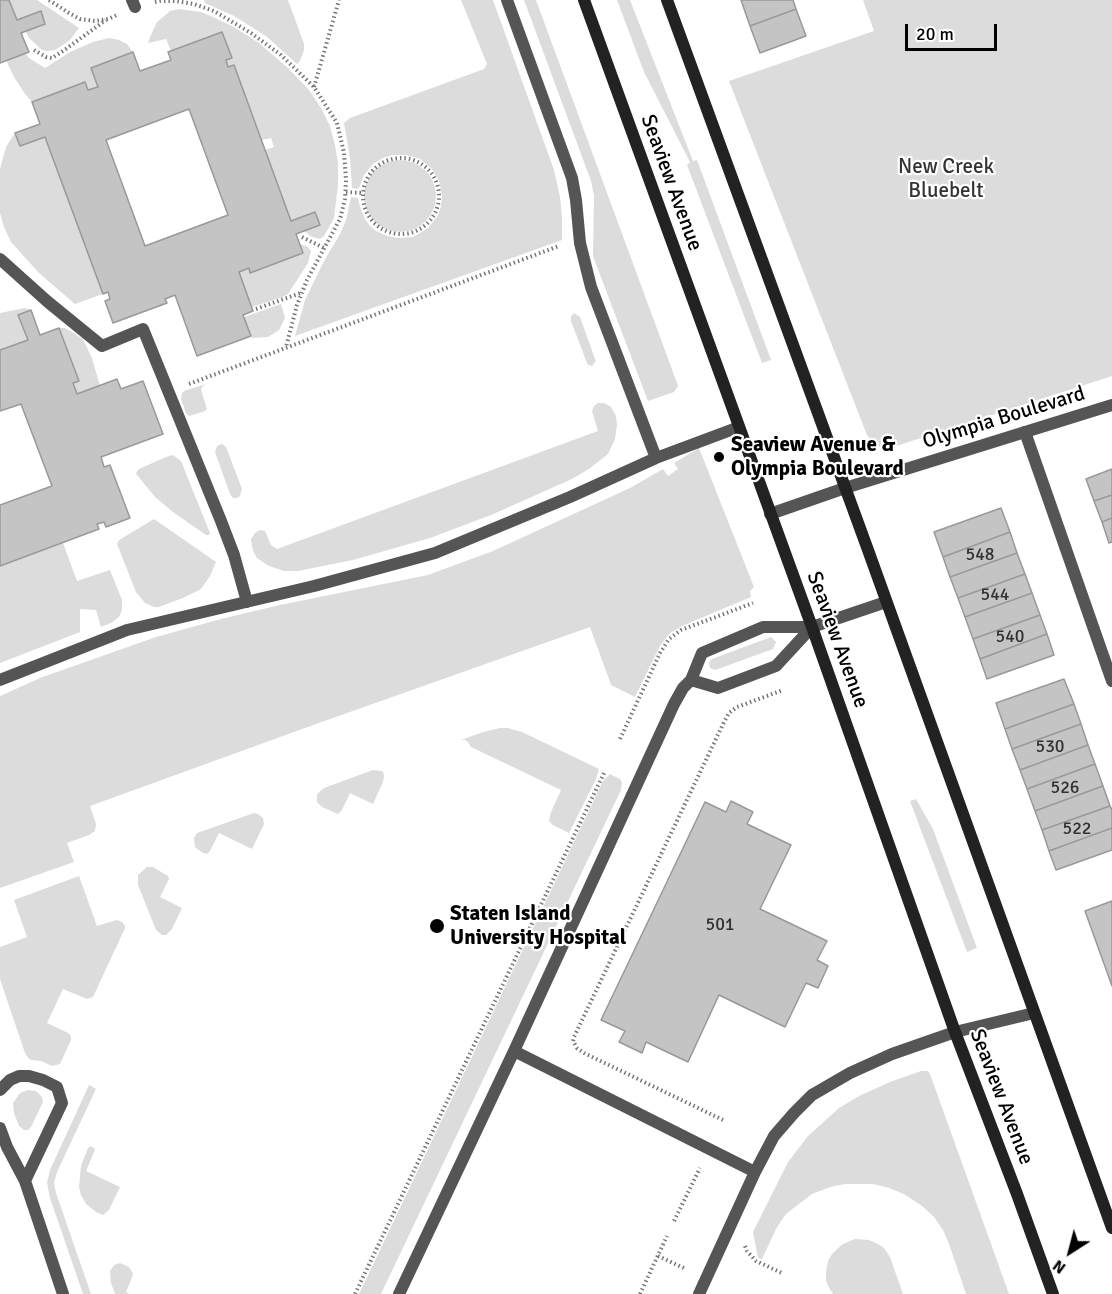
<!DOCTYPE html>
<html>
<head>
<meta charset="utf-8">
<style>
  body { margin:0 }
  #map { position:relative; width:1112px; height:1294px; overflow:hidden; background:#fff; font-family:Signika,sans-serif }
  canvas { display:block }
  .north { position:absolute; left:1040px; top:1222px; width:60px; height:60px; -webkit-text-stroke:4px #fff; paint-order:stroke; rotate:216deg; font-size:16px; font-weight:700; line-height:24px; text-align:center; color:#000 }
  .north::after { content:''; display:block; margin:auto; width:21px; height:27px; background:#000; clip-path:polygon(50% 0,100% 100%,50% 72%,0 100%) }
  .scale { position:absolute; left:905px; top:24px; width:92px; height:27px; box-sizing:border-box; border:3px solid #000; border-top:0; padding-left:8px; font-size:18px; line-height:21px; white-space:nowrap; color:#000; -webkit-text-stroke:4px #fff; paint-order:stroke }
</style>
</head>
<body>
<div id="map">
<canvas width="1112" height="1294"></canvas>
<div class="north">N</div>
<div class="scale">20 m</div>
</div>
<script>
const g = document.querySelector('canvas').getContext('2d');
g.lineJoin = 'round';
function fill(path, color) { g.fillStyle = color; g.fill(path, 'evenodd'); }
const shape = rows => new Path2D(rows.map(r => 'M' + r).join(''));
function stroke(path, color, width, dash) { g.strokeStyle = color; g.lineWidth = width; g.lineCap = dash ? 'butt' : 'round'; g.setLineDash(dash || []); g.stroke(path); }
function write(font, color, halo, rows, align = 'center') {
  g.font = font + ' Signika,sans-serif'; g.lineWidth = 4.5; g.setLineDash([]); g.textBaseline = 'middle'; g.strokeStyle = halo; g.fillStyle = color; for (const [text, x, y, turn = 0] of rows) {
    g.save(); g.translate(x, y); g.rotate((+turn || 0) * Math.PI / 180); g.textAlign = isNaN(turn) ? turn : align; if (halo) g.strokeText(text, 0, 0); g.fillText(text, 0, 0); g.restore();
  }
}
fill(shape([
  [9,0,37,0,79,28,70,40,63,45,55,50,47,51,42,50,29,38,25,31,45,24,41,11,17,20],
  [204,0,288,0,304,44,304,50,300,61,297,64,266,36,234,16,205,3],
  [461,0,493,0,554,170,560,197,562,217,562,240,295,336,305,300,324,261,340,234,346,220,351,197,358,198,360,207,365,219,370,226,376,231,387,236,398,238,413,237,428,228,437,217,441,207,442,196,439,181,432,169,420,159,406,155,393,155,383,158,373,164,364,175,359,188,357,189,352,188,350,158,344,123,350,118,484,69,487,64],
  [524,0,536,0,677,383,678,386,674,392,648,401,597,267,593,256,594,196,591,181],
  [617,0,630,0,693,161,697,160,771,360,762,363,687,165,690,162,644,72],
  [863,0,1112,0,1112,376,890,448,881,448,873,442,867,435,729,81,874,31],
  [179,9,201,12,213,17,234,27,259,43,288,68,309,90,321,108,330,126,335,145,338,163,338,185,334,218,324,236,320,239,312,237,291,221,265,150,274,147,271,138,262,140,234,65,228,67,226,60,222,32,171,51,166,39,148,43,150,37,157,22,170,11],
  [109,38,119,40,127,44,133,52,91,68,98,87,88,90,84,82,32,102,25,94,14,77,6,60,25,53,29,58,45,68,70,52,93,42],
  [15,133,20,146,45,137,103,294,75,304,39,273,11,242,4,227,0,213,0,169,6,147],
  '364 196a36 36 0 1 1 72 0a36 36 0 1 1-72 0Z',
  [300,244,308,247,311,251,308,263,288,294,283,297,252,307,239,272,249,268,251,273,303,253],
  [281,304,285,318,279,330,268,337,252,338,244,317],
  [25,308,31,310,18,315,28,340,0,350,0,313],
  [574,313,580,317,595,359,596,361,592,366,588,365,587,363,571,321,571,316],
  [59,328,65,328,69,330,83,339,92,358,100,386,77,394,73,383,79,381],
  [206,384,202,387,201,390,207,409,205,411,189,416,186,413,181,399,182,393,184,391],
  [598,403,604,403,611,407,616,416,617,425,615,439,608,454,589,469,572,479,491,515,430,538,353,560,298,571,284,571,269,566,257,558,254,553,252,547,251,539,255,533,260,530,265,531,271,545,277,549,598,431,592,411,594,406],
  [222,444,226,447,242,489,240,496,237,498,233,498,230,494,215,452,217,446],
  [699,448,754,587,750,591,751,597,682,626,670,633,660,646,635,697,611,685,590,627,316,724,90,806,96,824,95,831,89,835,67,843,74,862,0,888,0,696,40,678,156,637,221,619,280,605,428,575,493,551,630,488,663,469,668,476,678,469,674,463],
  [173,455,181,461,210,533,209,535,206,535,173,512,155,497,137,475,136,473,139,469,166,457],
  [154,519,216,562,210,576,201,589,183,598,159,607,154,607,145,603,136,592,117,544,119,540],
  [63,543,77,581,110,570,122,600,122,610,119,617,111,623,101,627,96,610,80,609,80,632,0,663,0,566],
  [771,637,776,642,773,649,718,669,715,670,710,668,709,662,712,659],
  [500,728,508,728,522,732,599,769,596,779,569,833,553,825,549,821,551,812,561,790,471,747,468,742,465,740,461,740,483,732],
  [373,770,381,771,383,772,384,776,383,782,373,804,350,793,342,810,338,814,322,807,317,802,317,794,324,788],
  [610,774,620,779,622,783,621,790,381,1294,359,1294,603,781],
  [916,799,933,829,977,948,967,952,910,801],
  [254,813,258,814,263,818,264,824,252,849,219,833,210,851,207,854,203,853,195,847,194,838,197,833],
  [147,867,153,867,168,876,169,879,160,897,182,908,172,929,166,935,162,935,156,930,138,885,138,875],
  [79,876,97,926,117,920,122,922,125,926,125,928,93,997,87,999,63,989,47,1023,68,1033,71,1036,71,1040,60,1064,52,1066,41,1061,31,1060,28,1058,25,1053,0,979,0,947,27,937,14,900],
  [921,1071,928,1071,930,1074,1009,1294,966,1294,949,1244,943,1230,934,1217,922,1206,904,1194,889,1188,873,1184,845,1184,830,1187,812,1194,786,1214,777,1227,762,1259,758,1258,753,1232,788,1162,808,1136,839,1108,859,1096,890,1082],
  [89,1085,96,1089,57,1172,54,1183,56,1193,91,1294,83,1294,50,1198,47,1183,50,1170],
  [28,1090,36,1091,42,1097,43,1102,31,1127,28,1130,24,1130,19,1126,14,1113,13,1103,20,1093],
  [91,1146,95,1149,94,1152,86,1171,120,1187,109,1210,103,1215,96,1212,86,1204,81,1195,79,1187,81,1166,88,1148],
  [855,1239,869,1240,878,1244,884,1248,890,1257,903,1294,833,1294,828,1286,826,1280,826,1272,828,1261,832,1254,837,1249,843,1244],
  [120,1263,129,1267,133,1274,132,1277,126,1292,129,1294,115,1294,111,1283,110,1271,114,1265]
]), '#dcdcdc');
const building = shape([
  [0,0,9,0,17,20,41,11,45,24,21,33,29,52,0,63,0,0],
  [741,0,793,0,796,9,750,26,741,0],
  [796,9,806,36,760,53,750,26,796,9],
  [222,32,232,58,226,60,228,67,234,65,291,221,315,212,320,225,296,234,303,253,250,273,249,268,239,272,253,311,243,315,251,336,197,356,175,295,165,299,167,303,113,323,105,301,110,299,108,292,103,294,45,137,20,146,15,133,40,124,32,102,85,82,88,90,98,87,91,68,133,52,140,71,171,60,168,52,222,32],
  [189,109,228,215,145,246,106,140,189,109],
  [31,310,40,335,59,328,79,381,73,383,77,394,117,379,121,389,143,381,163,434,101,457,104,467,110,465,130,518,106,527,104,522,101,523,97,524,99,529,0,566,0,505,52,486,21,404,0,411,0,350,28,340,18,315,31,310],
  [1112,469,1112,495,1094,501,1086,479,1112,469],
  [1112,495,1112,518,1102,522,1094,501,1112,495],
  [1001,508,1010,532,943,557,934,532,1001,508],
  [1112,518,1112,542,1109,543,1102,522,1112,518],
  [1010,532,1017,553,950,577,943,557,1010,532],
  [1017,553,1025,574,958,598,950,577,1017,553],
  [1025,574,1032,593,965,617,958,598,1025,574],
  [1032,593,1040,615,973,639,965,617,1032,593],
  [1040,615,1047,634,980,659,973,639,1040,615],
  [1047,634,1054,655,987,679,980,659,1047,634],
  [1064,679,1074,704,1005,729,996,703,1064,679],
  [1074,704,1081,724,1012,749,1005,729,1074,704],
  [1081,724,1088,745,1020,770,1012,749,1081,724],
  [1088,745,1095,764,1027,789,1020,770,1088,745],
  [1095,764,1103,786,1035,811,1027,789,1095,764],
  [1103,786,1110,806,1042,830,1035,811,1103,786],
  [731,801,753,812,747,824,791,845,760,909,827,941,817,960,828,966,818,988,806,983,785,1027,719,995,688,1062,646,1042,642,1053,619,1042,625,1031,601,1020,705,802,726,812,731,801],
  [1110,806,1112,810,1112,828,1049,851,1042,830,1110,806],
  [1112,828,1112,850,1056,870,1049,851,1112,828],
  [1112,901,1112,986,1085,911,1112,901]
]);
fill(building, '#c4c4c4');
stroke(building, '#999', 1.5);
stroke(shape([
  [49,0,69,13,80,19,95,21,108,19,117,15],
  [155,2,160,1,176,1,194,4,214,11,251,33,281,55,314,87,337,123,344,153,346,180,345,199,340,219,307,280,297,305,286,347],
  [34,50,46,57,52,58,63,51,106,20],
  [314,87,339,0],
  '363 196a38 38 0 1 1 76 0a38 38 0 1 1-76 0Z',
  [346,192,362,193],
  [302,237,324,248],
  [256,309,301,293],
  [189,384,559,246],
  [620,739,660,653,669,639,681,630,753,603],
  [723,1120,584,1053,577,1048,573,1041,574,1037,724,722,729,713,737,707,783,690],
  [674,1221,700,1168],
  [745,1246,747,1251,756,1261,782,1273],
  [658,1256,686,1269],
  [355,1294,604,773],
  [640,1294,667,1236]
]), '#777', 4, [1.5, 3]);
stroke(shape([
  [132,0,135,7],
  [507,0,572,178,576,200,580,243,591,287,656,458],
  [0,259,48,302,102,346,143,329,221,521,234,555,247,602],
  [1025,432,1112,681],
  [0,680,127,630,314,586,435,553,570,497,656,458,739,427],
  [691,680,718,688,776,666,812,627],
  [514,1051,755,1172],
  [0,1090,10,1080,19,1076,29,1076,43,1080,57,1087,62,1103,25,1181],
  [0,1128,7,1147,25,1181,63,1294],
  [399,1294,514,1051,674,704,683,688,691,680,702,653,763,627,812,627,886,602],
  [699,1294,755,1172,774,1136,794,1113,812,1095,850,1073,892,1054,955,1032,1034,1013]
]), '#555', 12);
stroke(shape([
  [770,514,845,488,1112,405]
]), '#555', 12);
stroke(shape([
  [584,0,812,627,955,1032,1017,1194,1053,1294],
  [667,0,868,550,1112,1228]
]), '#222', 12);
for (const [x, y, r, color] of [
  [719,457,6,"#000"],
  [437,926,8,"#000"]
]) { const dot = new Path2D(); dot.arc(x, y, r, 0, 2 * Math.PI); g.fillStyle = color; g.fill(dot); stroke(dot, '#fff', 2); }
write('18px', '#313131', null, [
  ["548",980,555],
  ["544",995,595],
  ["540",1010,637],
  ["530",1050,747],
  ["526",1065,788],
  ["522",1077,829],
  ["501",720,925]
]);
write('21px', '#333', '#fff', [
  ["New Creek",946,167],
  ["Bluebelt",946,191]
]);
write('21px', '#000', '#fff', [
  ["Seaview Avenue",671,183,70],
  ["Olympia Boulevard",1004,418,-17],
  ["Seaview Avenue",837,640,70],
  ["Seaview Avenue",1001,1097,69]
]);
write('bold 21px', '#000', '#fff', [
  ["Seaview Avenue &",731,445],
  ["Olympia Boulevard",731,469],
  ["Staten Island",450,914],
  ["University Hospital",450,938]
], 'left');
</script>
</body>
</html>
